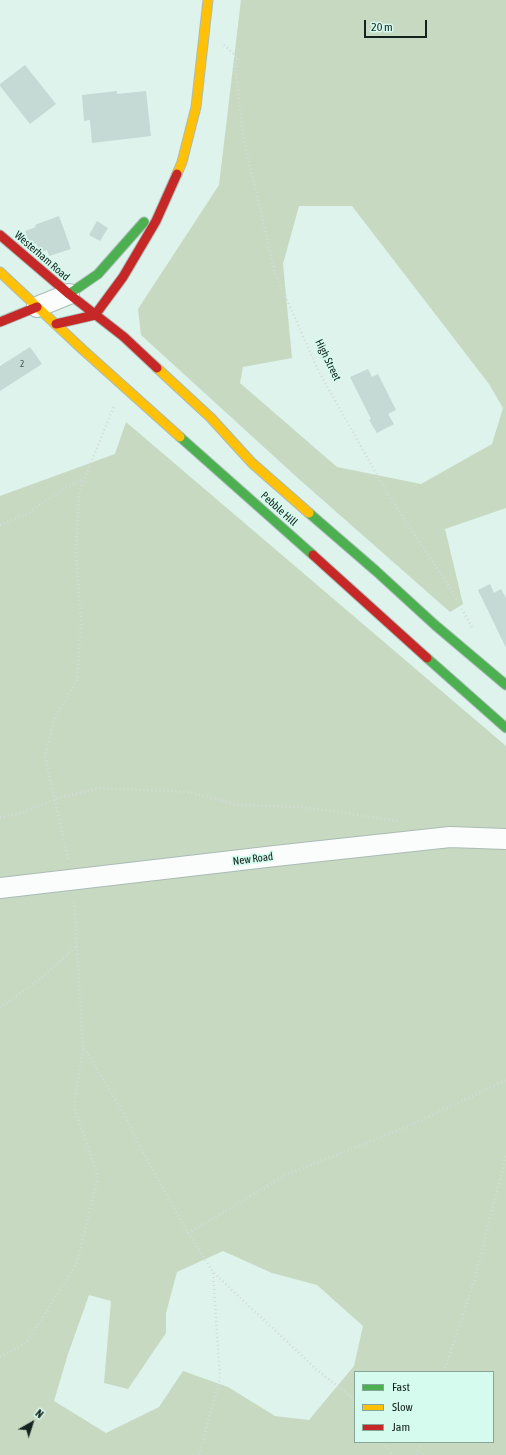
<!DOCTYPE html>
<html>
<head>
<meta charset="utf-8">
<style>
  body { margin:0 }
  #map { position:relative; width:506px; height:1455px; overflow:hidden; background:#ddf3eb; font-family:"Asap Condensed",sans-serif }
  canvas { display:block }
  .legend { position:absolute; left:354px; top:1371px; width:140px; height:72px; box-sizing:border-box; background:#d5fbee; border:1px solid #88a59b; margin:0; padding:5px 7px; list-style:none; font-size:12px; color:#15231f }
  .legend li { display:flex; align-items:center; gap:8px; height:20px }
  .legend b { width:20px; border:1px solid #88a59b }
  .north { position:absolute; left:12px; top:1403px; width:40px; height:40px; -webkit-text-stroke:3px #d5fbee; paint-order:stroke; rotate:39deg; font-size:11px; font-weight:700; line-height:16px; text-align:center; color:#15231f }
  .north::after { content:''; display:block; margin:auto; width:14px; height:18px; background:#15231f; clip-path:polygon(50% 0,100% 100%,50% 72%,0 100%) }
  .scale { position:absolute; left:364px; top:20px; width:63px; height:18px; box-sizing:border-box; border:2px solid #15231f; border-top:0; padding-left:5px; font-size:12px; line-height:14px; white-space:nowrap; color:#15231f; -webkit-text-stroke:3px #d5fbee; paint-order:stroke }
</style>
</head>
<body>
<div id="map">
<canvas width="506" height="1455"></canvas>
<ul class="legend">
<li><b style="height:5px;background:#4caf50"></b>Fast</li>
<li><b style="height:5px;background:#ffc107"></b>Slow</li>
<li><b style="height:5px;background:#c62828"></b>Jam</li>
</ul>
<div class="north">N</div>
<div class="scale">20 m</div>
</div>
<script>
const g = document.querySelector('canvas').getContext('2d');
g.lineJoin = 'round';
function fill(path, color) { g.fillStyle = color; g.fill(path, 'evenodd'); }
const shape = rows => new Path2D(rows.map(r => 'M' + r).join(''));
function stroke(path, color, width, dash) { g.strokeStyle = color; g.lineWidth = width; g.lineCap = dash ? 'butt' : 'round'; g.setLineDash(dash || []); g.stroke(path); }
function write(font, color, halo, rows, align = 'center') {
  g.font = font + ' "Asap Condensed",sans-serif'; g.lineWidth = 3.5; g.setLineDash([]); g.textBaseline = 'middle'; g.strokeStyle = halo; g.fillStyle = color; for (const [text, x, y, turn = 0] of rows) {
    g.save(); g.translate(x, y); g.rotate((+turn || 0) * Math.PI / 180); g.textAlign = isNaN(turn) ? turn : align; if (halo) g.strokeText(text, 0, 0); g.fillText(text, 0, 0); g.restore();
  }
}
fill(shape([
  [241,0,506,0,506,508,445,529,463,604,450,612,300,480,141,335,138,309,219,185],
  [299,206,352,206,489,384,503,408,492,444,421,484,337,467,240,383,243,367,292,358,283,264],
  [126,422,506,746,506,1455,0,1455,0,496,115,454],
  [223,1251,272,1273,317,1285,363,1326,354,1366,309,1420,275,1416,228,1387,183,1371,159,1407,106,1433,54,1401,68,1354,89,1295,111,1301,104,1383,128,1389,166,1333,166,1313,177,1272],
  [355,1372,493,1372,493,1442,355,1442]
]), '#c8d9c2');
fill(shape([
  [25,65,56,104,30,124,0,86,0,84],
  [117,91,117,94,146,91,151,136,92,143,90,120,84,121,82,95],
  [59,216,71,249,49,256,47,250,40,253,36,243,30,246,25,231,36,227,35,225],
  [97,221,108,228,100,241,89,235],
  [30,347,42,364,0,391,0,366],
  [368,369,372,377,378,374,396,410,388,414,394,424,377,433,369,420,371,419,350,377],
  [490,584,494,593,501,589,506,598,506,648,478,590]
]), '#c5d9d5');
const street = shape([
  [37,307,69,294],
  [0,888,275,856,450,837,506,839]
]);
const fast = shape([
  [69,294,98,274,144,222],
  [180,437,313,555],
  [309,513,376,571,435,625,506,685],
  [427,658,506,728]
]);
const slow = shape([
  [177,174,182,162,196,107,208,0],
  [0,272,82,349,180,437],
  [157,368,211,418,252,463,309,513]
]);
const jam = shape([
  [0,235,69,294,124,337,157,368],
  [0,322,37,307],
  [56,324,95,315,123,277,156,221,177,174],
  [313,555,427,658]
]);
stroke(street, '#aabbb5', 22);
stroke(fast, '#aabbb5', 11);
stroke(slow, '#aabbb5', 11);
stroke(jam, '#aabbb5', 11);
stroke(shape([
  [224,45,238,58,235,63,243,136,275,273,319,372,390,498,447,583,472,627],
  [0,525,27,514,59,492,83,479],
  [0,818,21,813,56,799,98,788,189,792,238,805,304,807,398,821],
  [68,859,45,756,55,717,77,680,81,620,76,554,79,492,114,406],
  [0,1008,41,978,77,946],
  [84,1048,122,1110,142,1151,188,1233,213,1272,316,1369,355,1400],
  [188,1233,286,1175,411,1125,506,1080],
  [0,1357,26,1343,77,1263,98,1176,74,1107,83,1048,74,900],
  [444,1372,474,1281,506,1156],
  [384,1442,392,1455],
  [199,1455,220,1378,213,1272],
  [417,1455,421,1442]
]), '#d4dbd9', 2.5, [1, 3]);
stroke(street, '#fafdfc', 20);
stroke(fast, '#4caf50', 9);
stroke(slow, '#ffc107', 9);
stroke(jam, '#c62828', 9);
write('9px', '#43524e', null, [
  ["2",22,364]
]);
write('11px', '#15231f', '#d5fbee', [
  ["Westerham Road",42,256,41],
  ["High Street",328,360,64],
  ["Pebble Hill",279,509,42],
  ["New Road",253,859,-7]
]);
</script>
</body>
</html>
